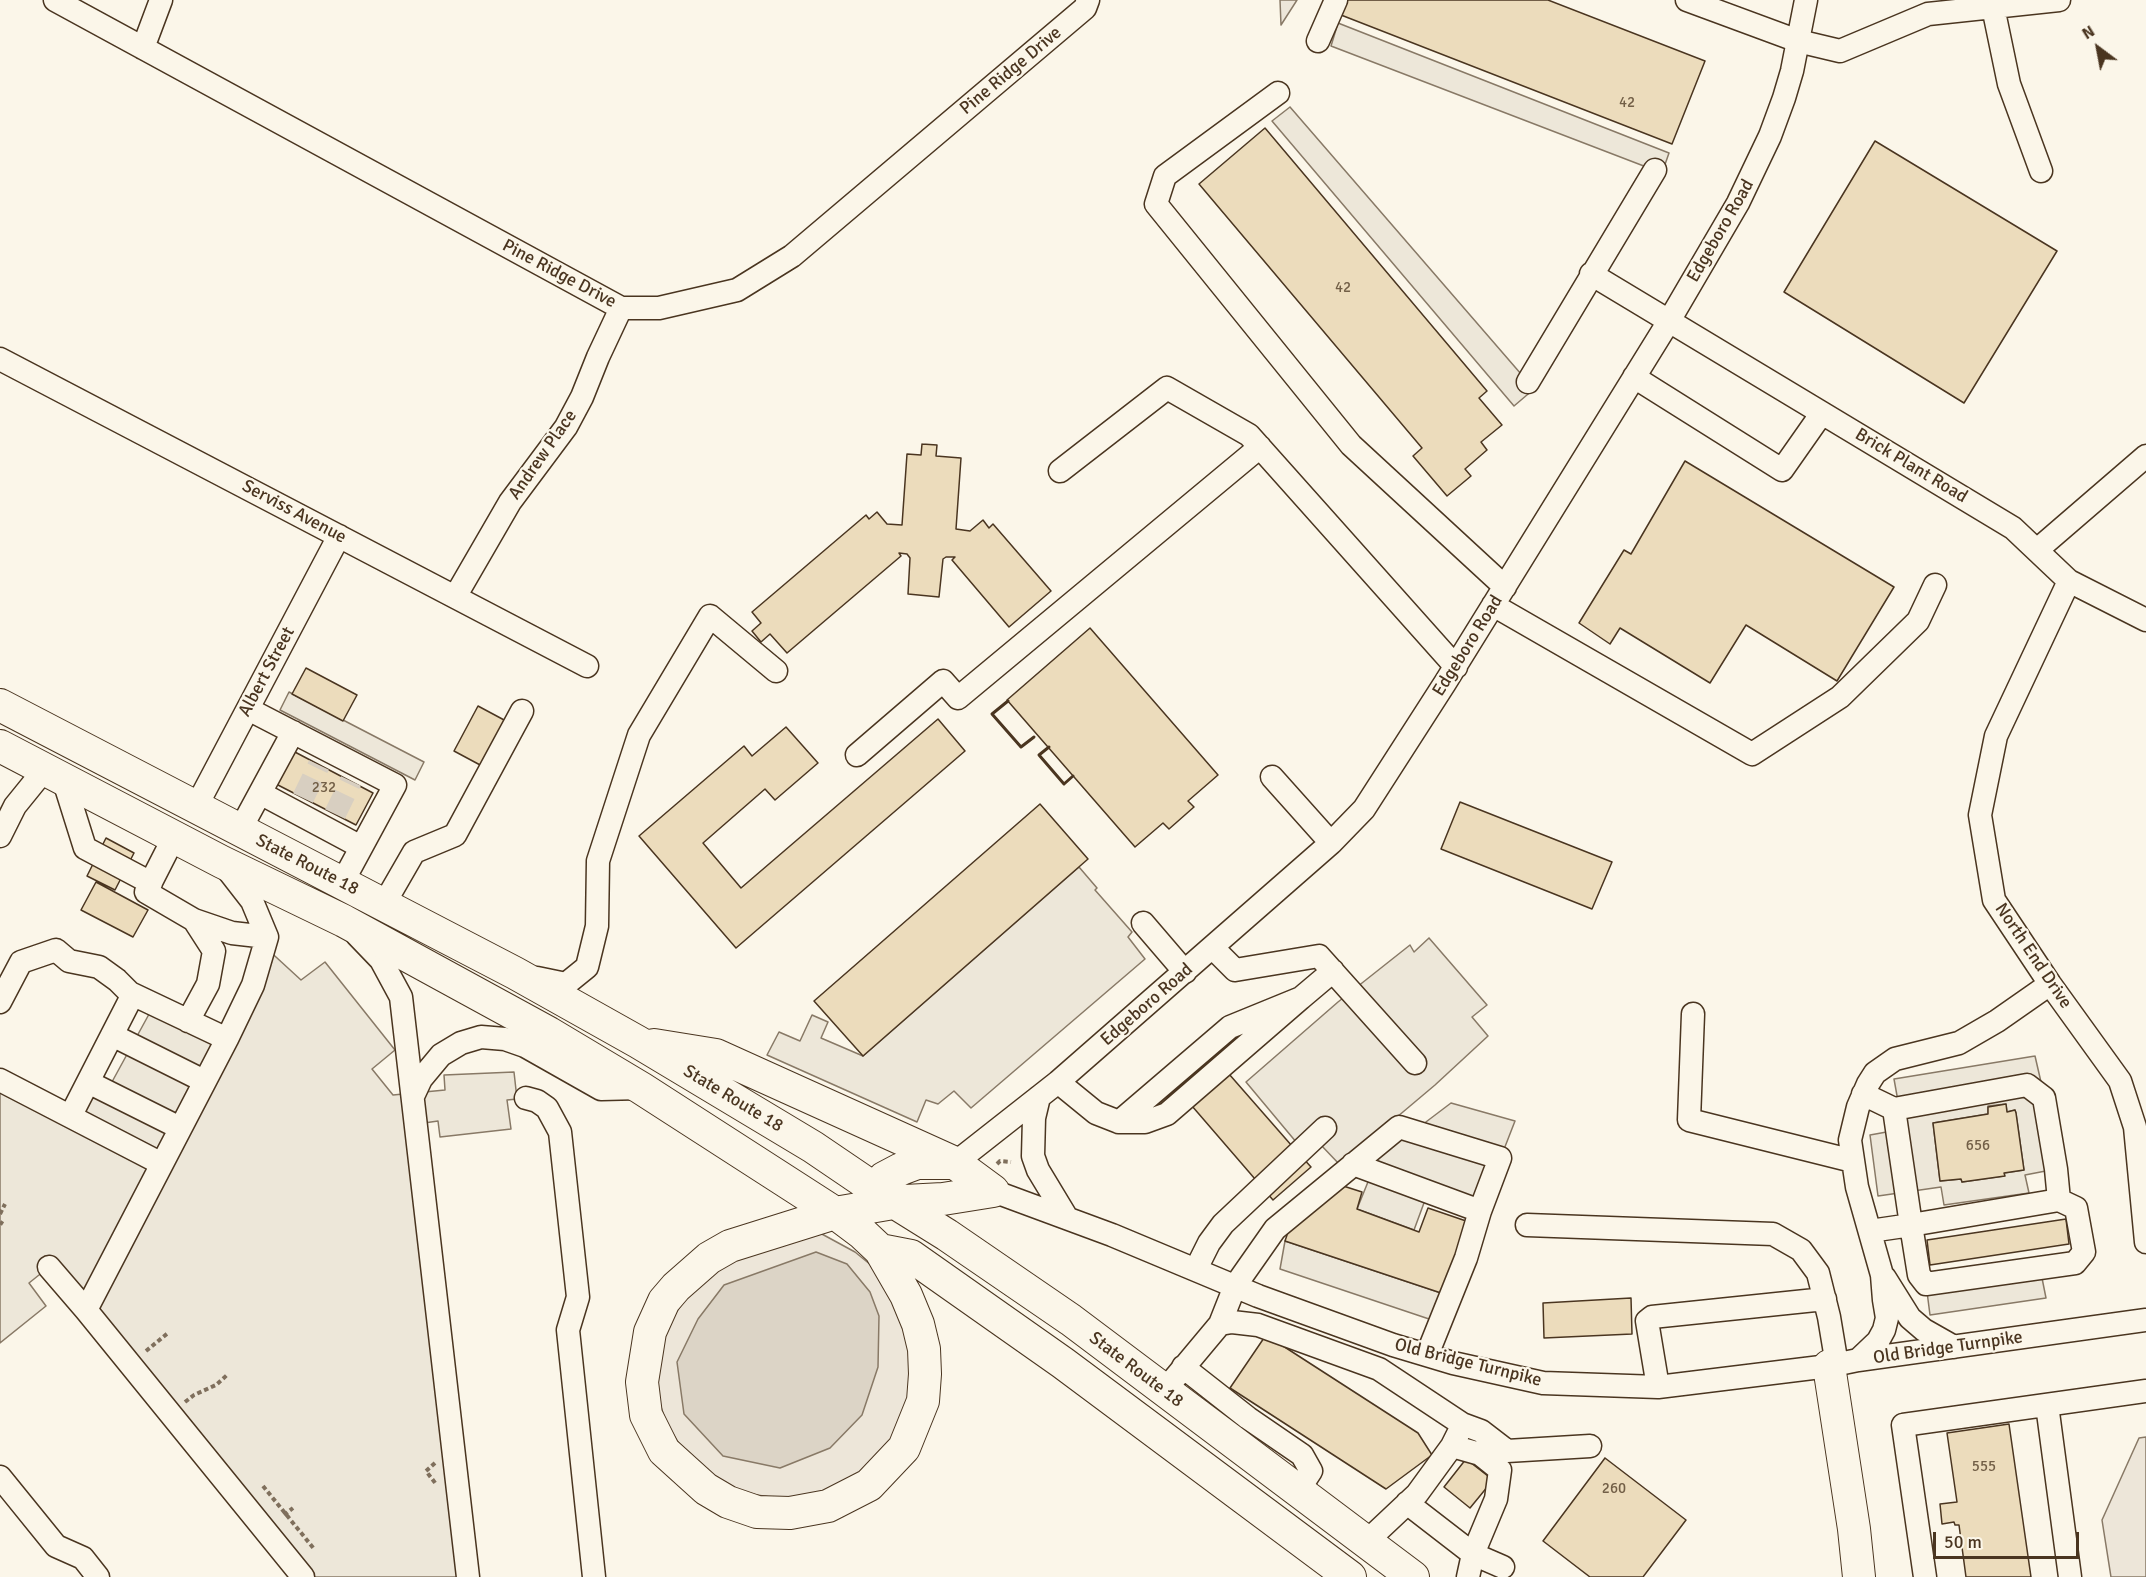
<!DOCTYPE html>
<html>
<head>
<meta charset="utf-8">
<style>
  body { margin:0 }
  #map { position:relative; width:2146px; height:1577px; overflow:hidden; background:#fbf6e9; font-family:Signika,sans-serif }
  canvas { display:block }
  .north { position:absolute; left:2068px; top:18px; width:60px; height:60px; -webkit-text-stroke:4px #fbf6e9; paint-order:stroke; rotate:328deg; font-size:16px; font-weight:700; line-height:24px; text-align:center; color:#4a3520 }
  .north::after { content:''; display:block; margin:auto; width:21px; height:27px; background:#4a3520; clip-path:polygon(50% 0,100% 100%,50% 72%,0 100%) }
  .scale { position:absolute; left:1933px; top:1532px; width:146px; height:27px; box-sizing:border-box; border:3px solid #4a3520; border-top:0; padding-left:8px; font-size:18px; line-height:21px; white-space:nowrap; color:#4a3520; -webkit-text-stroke:4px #fbf6e9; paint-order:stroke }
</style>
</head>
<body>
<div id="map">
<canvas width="2146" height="1577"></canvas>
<div class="north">N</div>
<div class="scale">50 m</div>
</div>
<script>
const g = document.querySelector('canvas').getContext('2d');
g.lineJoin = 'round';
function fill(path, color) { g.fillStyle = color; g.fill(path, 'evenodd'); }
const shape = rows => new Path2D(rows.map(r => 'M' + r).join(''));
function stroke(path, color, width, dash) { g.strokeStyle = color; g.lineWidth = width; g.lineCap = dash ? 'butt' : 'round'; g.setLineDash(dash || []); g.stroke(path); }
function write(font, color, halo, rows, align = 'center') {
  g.font = font + ' Signika,sans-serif'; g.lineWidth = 4.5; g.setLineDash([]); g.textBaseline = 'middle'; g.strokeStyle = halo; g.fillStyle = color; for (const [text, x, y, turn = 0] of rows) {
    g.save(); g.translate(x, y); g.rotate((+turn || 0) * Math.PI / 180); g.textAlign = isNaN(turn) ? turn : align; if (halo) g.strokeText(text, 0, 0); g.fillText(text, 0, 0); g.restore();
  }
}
const green = shape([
  [1280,0,1297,0,1281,25,1280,0],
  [820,1233,855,1252,877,1270,899,1296,918,1383,884,1455,836,1489,782,1499,751,1494,727,1485,701,1467,682,1449,666,1422,658,1398,655,1370,662,1339,677,1311,692,1290,717,1270,742,1257,820,1233],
  [2146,1437,2146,1577,2111,1577,2102,1520,2139,1438,2146,1437]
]);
fill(green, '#ede6d9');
stroke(green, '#887966', 1.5);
const parking = shape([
  [1338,23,1669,153,1662,173,1331,46,1338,23],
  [1290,107,1534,389,1514,406,1272,121,1290,107],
  [289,692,424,762,415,780,280,710,289,692],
  [1079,867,1097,888,1095,890,1132,932,1128,937,1145,959,971,1108,954,1091,938,1104,926,1100,917,1122,767,1055,779,1032,800,1041,812,1015,828,1022,821,1038,863,1056,1079,867],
  [1429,938,1487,1005,1472,1017,1488,1036,1435,1085,1340,1165,1320,1144,1307,1155,1246,1082,1338,1002,1410,945,1414,952,1429,938],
  [264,946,301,980,325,962,395,1050,372,1069,393,1095,445,1090,444,1075,514,1072,517,1099,507,1100,511,1129,440,1137,438,1121,417,1124,468,1577,303,1577,49,1267,29,1283,46,1306,0,1343,0,1080,71,1115,92,1083,107,1091,154,1005,227,1039,264,946],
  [2035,1056,2047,1108,2056,1169,2025,1175,2029,1193,1944,1205,1941,1187,1878,1196,1870,1135,1903,1129,1894,1079,2035,1056],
  [2006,1104,2007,1112,2015,1110,2016,1113,2024,1170,2004,1173,2004,1176,1962,1182,1961,1179,1940,1181,1933,1123,1988,1114,1988,1106,2006,1104],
  [1451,1103,1515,1121,1480,1211,1428,1192,1414,1230,1357,1209,1372,1172,1353,1164,1414,1131,1451,1103],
  [1285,1241,1444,1294,1435,1321,1280,1269,1285,1241],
  [2040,1268,2046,1298,1930,1315,1926,1284,2040,1268]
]);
fill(parking, '#ede7d9');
stroke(parking, '#887966', 1.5);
const water = shape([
  [816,1252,847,1264,870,1292,879,1316,878,1367,862,1415,830,1448,780,1468,723,1456,684,1414,677,1362,698,1319,724,1285,816,1252]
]);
fill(water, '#dcd4c6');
stroke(water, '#887966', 1.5);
const building = shape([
  [1347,0,1548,0,1705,61,1672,144,1341,15,1347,0],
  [1265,128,1487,391,1479,398,1502,425,1481,442,1487,450,1465,469,1471,476,1447,496,1413,456,1422,448,1199,184,1265,128],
  [1875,141,2057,251,1964,403,1784,292,1875,141],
  [922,444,937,445,936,456,961,458,956,529,970,531,983,520,989,528,993,524,1051,591,1009,627,952,560,955,557,946,557,943,559,939,597,908,594,910,558,907,554,899,553,901,556,787,653,770,634,761,642,752,631,761,623,752,612,866,515,869,519,877,512,887,524,902,525,907,454,921,455,922,444],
  [1685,461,1894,587,1837,681,1746,625,1710,683,1620,628,1610,644,1579,623,1624,550,1631,554,1685,461],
  [1090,628,1218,775,1188,801,1194,807,1169,829,1163,823,1135,847,1007,700,1090,628],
  [306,668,357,695,343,721,292,694,306,668],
  [478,706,506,721,482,766,454,751,478,706],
  [938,719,965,751,736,948,639,836,744,746,752,756,786,727,818,763,775,800,765,789,703,843,741,888,938,719],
  [293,751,373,793,356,825,276,784,293,751],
  [1460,802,1612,862,1592,909,1441,849,1460,802],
  [1040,804,1088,859,863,1056,814,1001,1040,804],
  [106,838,134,853,115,890,87,876,106,838],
  [96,882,148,910,133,937,81,910,96,882],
  [1229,1074,1292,1146,1255,1179,1192,1106,1229,1074],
  [2006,1104,2007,1112,2015,1110,2016,1113,2024,1170,2004,1173,2005,1176,1962,1182,1961,1179,1940,1181,1933,1123,1988,1114,1988,1107,2006,1104],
  [1292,1146,1311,1167,1273,1200,1255,1179,1292,1146],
  [1337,1184,1362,1192,1357,1209,1419,1232,1428,1208,1469,1222,1444,1294,1285,1241,1289,1229,1337,1184],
  [2066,1219,2069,1244,1930,1265,1927,1240,2066,1219],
  [1631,1298,1632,1334,1544,1338,1543,1303,1631,1298],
  [1266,1335,1418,1433,1432,1455,1386,1489,1230,1388,1266,1335],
  [2009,1424,2031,1577,1966,1577,1959,1525,1955,1525,1954,1522,1942,1524,1940,1504,1957,1502,1947,1433,2009,1424],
  [1605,1458,1686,1520,1643,1577,1590,1577,1543,1541,1605,1458],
  [1466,1459,1493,1480,1470,1508,1444,1487,1466,1459]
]);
fill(building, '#ecdcbc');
stroke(building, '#4a3520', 1.5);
stroke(shape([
  [303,798,319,765],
  [335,814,351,781]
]), '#d8cfc1', 22, [22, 11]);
const minor = shape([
  [55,0,621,308,659,308,737,290,792,256,1085,8,1088,0],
  [1687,0,1798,41,1840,51,1928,14,2059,0],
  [1993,7,2009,84,2041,171],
  [1318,41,1336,0],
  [143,48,161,0],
  [1278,93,1165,176,1156,204,1351,445,1505,587],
  [1591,274,2013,528,2069,581,2146,620],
  [0,359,587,666],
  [1634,377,1782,470,1822,413],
  [1528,382,1655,170],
  [1060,471,1167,388,1249,435,1456,667],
  [2037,550,2146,456],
  [2069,581,1996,736,1980,815,1994,900,2050,984,2120,1081,2135,1127,2146,1242],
  [455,597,510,502,566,427,582,397,598,357,621,308],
  [1493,605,1752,754,1840,697,1918,621,1935,585],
  [248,709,395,785,342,883],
  [857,755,943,681,958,698,1260,447],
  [1272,777,1331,843],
  [63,778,85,848,151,883],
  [260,793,361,847],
  [196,807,339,536],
  [240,830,293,732],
  [0,836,15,806,45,769],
  [174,837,146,892,194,920,232,933,267,937],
  [384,904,414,852,455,835,522,711],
  [1143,923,1185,972],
  [357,935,381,960,401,997,468,1577],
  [1213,948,1235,970,1319,956,1415,1063],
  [537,978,566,984,587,967,597,926,598,861,639,735,710,616,776,671],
  [130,993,227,1039],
  [0,1002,21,962,56,950,69,961,99,967,117,980,130,993,130,1000,71,1115],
  [1693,1014,1689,1120,1853,1161],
  [188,1021,208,984,214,951,194,920],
  [112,1035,204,1081],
  [0,1080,162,1164],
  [88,1082,180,1128],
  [1058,1082,1096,1113,1119,1122,1145,1122,1167,1114,1301,998],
  [414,1094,421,1079,441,1055,461,1043,481,1037,505,1039,525,1046,601,1089,641,1088],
  [1863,1094,1894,1109,2027,1085,2044,1098,2056,1169,2059,1200,1911,1225,1894,1109],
  [1039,1097,1034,1118,1033,1156,1038,1170,1067,1218],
  [526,1098,537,1101,547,1108,560,1132,578,1297,568,1330,594,1577],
  [1119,1122,1230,1027,1301,998,1333,971],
  [955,1163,1058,1082,1331,843,1364,809,1445,683,1669,321,1738,203,1770,136,1784,98,1792,71,1806,0],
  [1353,1164,1480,1211],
  [993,1191,1112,1235,1258,1296,1393,1345,1453,1363,1543,1383,1658,1387,1829,1366,1858,1360,2146,1320],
  [1527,1225,1773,1234,1801,1250,1818,1273,1829,1317,1837,1365],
  [1870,1231,1911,1225,1919,1275,1926,1284,2075,1263,2084,1252,2076,1208,2059,1200],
  [49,1267,86,1310,303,1577],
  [1196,1269,1209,1243,1223,1224,1325,1128],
  [1885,1278,1910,1318,1924,1330,1954,1347],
  [86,1310,227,1039,253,985,267,937,252,901,224,865],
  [1220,1324,1235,1286,1275,1229,1399,1127,1500,1158,1480,1211,1466,1258,1427,1355],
  [1858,1360,1878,1341,1884,1330,1887,1318,1884,1300,1882,1275,1857,1187,1850,1140,1858,1107,1868,1084,1875,1073,1895,1059,1959,1043,1997,1021,2050,984],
  [1183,1367,1248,1418,1302,1455,1311,1471,1298,1491],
  [1658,1387,1647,1321,1652,1317,1825,1299],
  [1164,1391,1220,1324,1232,1322,1258,1325,1379,1369,1462,1424,1481,1431,1507,1451,1590,1446],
  [2047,1405,2070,1577],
  [1452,1446,1480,1454,1500,1470,1496,1499,1473,1554,1468,1577],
  [0,1477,56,1546,83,1558,98,1577],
  [1407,1503,1473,1554,1503,1567],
  [1366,1542,1417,1494,1452,1446,1458,1434],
  [1925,1577,1903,1425,2146,1391]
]);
const highway = shape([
  [0,705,515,973,638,1042,813,1147,894,1202,947,1235,1071,1320,1413,1577],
  [0,746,222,862,344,921,549,1033,641,1088,835,1213,863,1234,880,1250,911,1256,1063,1363,1350,1577],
  [654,1045,716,1055,955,1163,993,1191],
  [865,1205,874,1189,884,1178,901,1169,917,1163,951,1163],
  [880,1250,906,1295,918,1324,924,1349,925,1374,923,1401,904,1448,869,1485,828,1506,790,1513,757,1512,728,1502,706,1489,664,1451,646,1415,642,1382,650,1332,664,1301,676,1287,709,1258,730,1246,835,1213,905,1201,943,1199,993,1191],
  [1829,1366,1854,1529,1859,1577]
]);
stroke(minor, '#4a3520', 25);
stroke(highway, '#4a3520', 34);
stroke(shape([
  [997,1164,1000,1161,1011,1162],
  [0,1214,5,1204],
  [0,1222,3,1224],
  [146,1351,168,1333],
  [185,1402,194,1395,216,1385,227,1375],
  [435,1463,426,1471,436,1484],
  [263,1486,315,1550],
  [284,1515,293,1508]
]), '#7f6f5c', 4, [4.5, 3]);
stroke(minor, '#fbf6e9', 22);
stroke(highway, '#fbf6e9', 32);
stroke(shape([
  [1008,701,992,714,1021,747,1034,737],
  [1049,747,1039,755,1064,784,1073,776]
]), '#4a3520', 3);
write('15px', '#725f47', null, [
  ["42",1627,103],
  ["42",1343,288],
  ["232",324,788],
  ["656",1978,1146],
  ["555",1984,1467],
  ["260",1614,1489]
]);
write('18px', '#4a3520', '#fbf6e9', [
  ["Pine Ridge Drive",1011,71,-40],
  ["Edgeboro Road",1721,231,-60],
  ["Pine Ridge Drive",559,274,28],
  ["Andrew Place",543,455,-55],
  ["Brick Plant Road",1911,466,31],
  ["Serviss Avenue",294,512,28],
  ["Edgeboro Road",1468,646,-58],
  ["Albert Street",267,672,-62],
  ["State Route 18",307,865,27],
  ["North End Drive",2033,956,56],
  ["Edgeboro Road",1147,1005,-41],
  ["State Route 18",733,1099,31],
  ["Old Bridge Turnpike",1948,1348,-8],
  ["Old Bridge Turnpike",1468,1363,14],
  ["State Route 18",1136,1370,37]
]);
</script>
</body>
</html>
